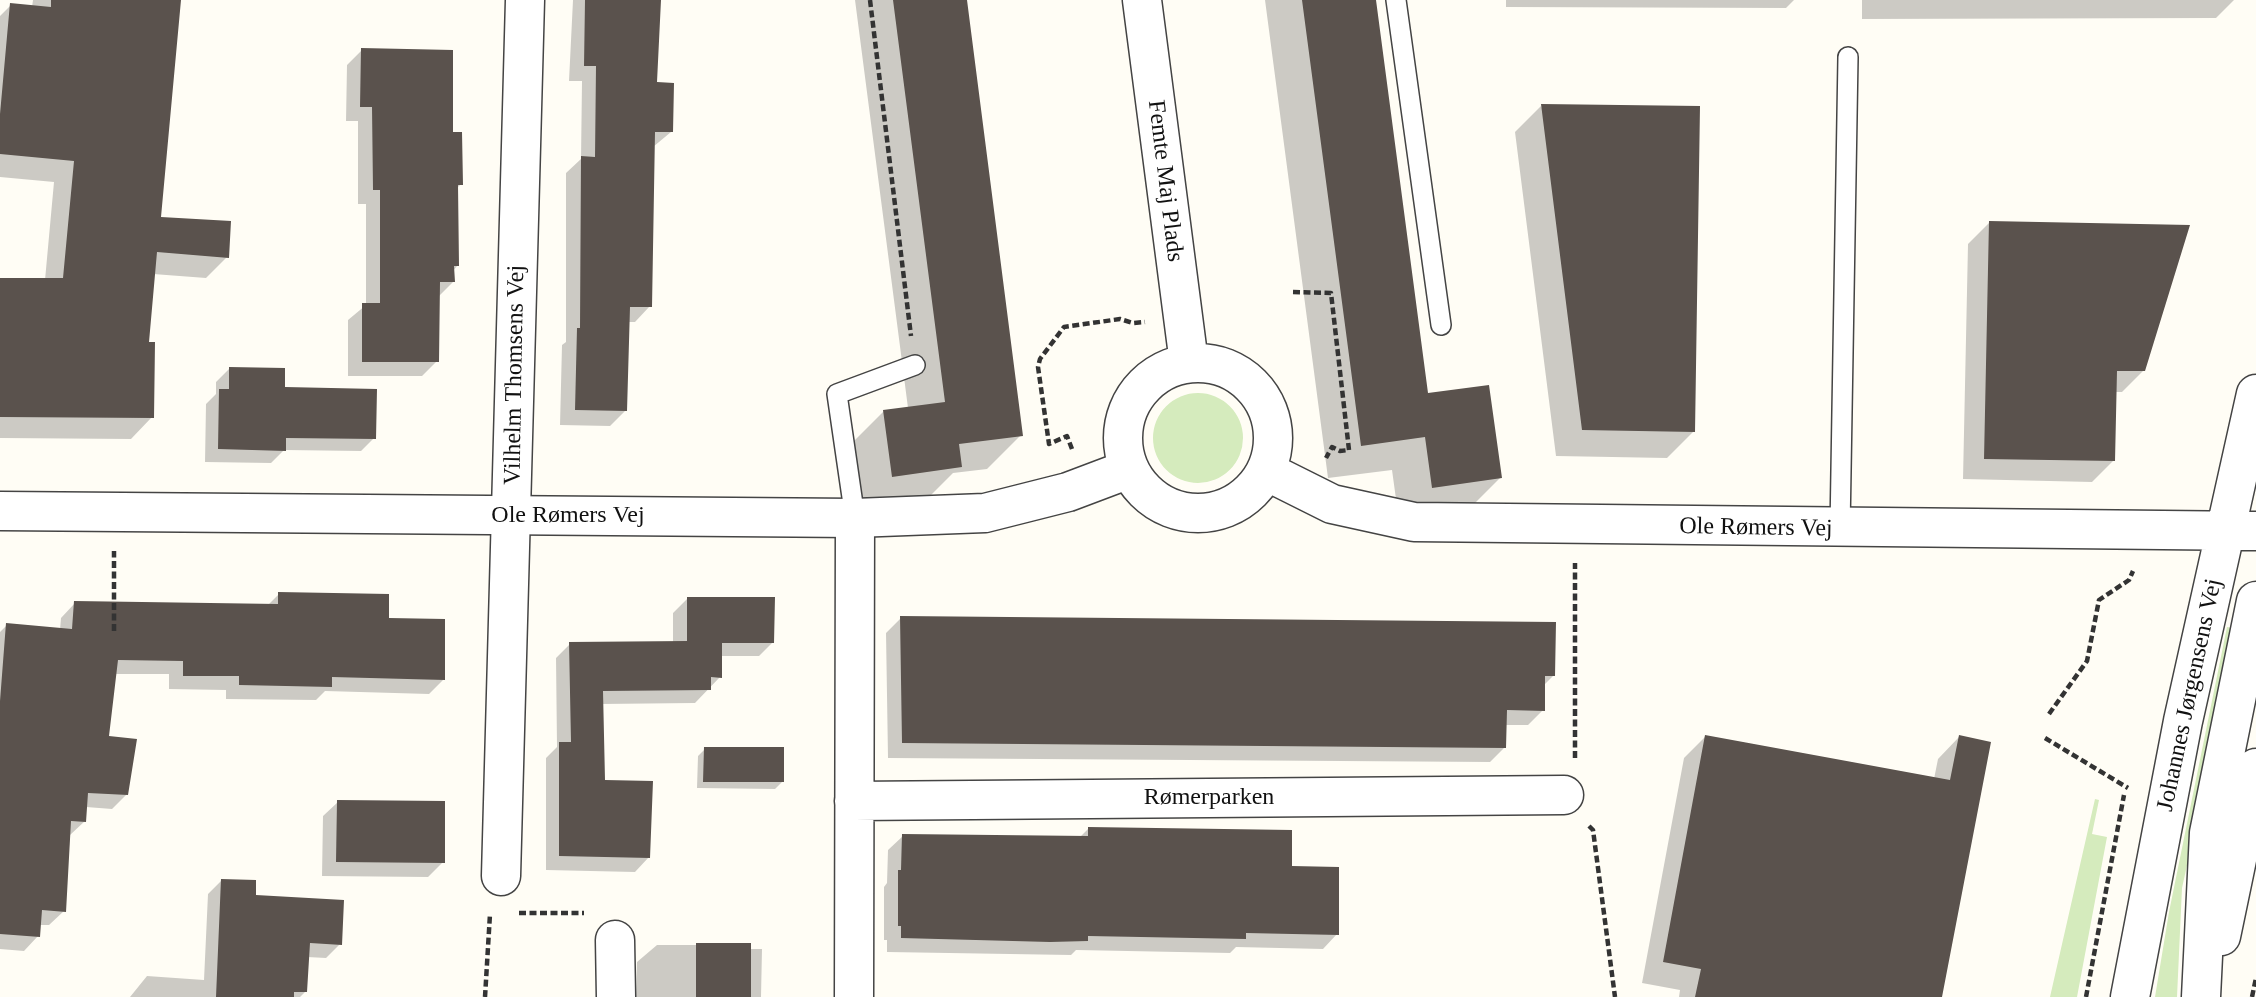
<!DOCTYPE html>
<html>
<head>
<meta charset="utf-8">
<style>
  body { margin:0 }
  canvas { display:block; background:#fffdf5 }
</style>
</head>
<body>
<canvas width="2256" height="997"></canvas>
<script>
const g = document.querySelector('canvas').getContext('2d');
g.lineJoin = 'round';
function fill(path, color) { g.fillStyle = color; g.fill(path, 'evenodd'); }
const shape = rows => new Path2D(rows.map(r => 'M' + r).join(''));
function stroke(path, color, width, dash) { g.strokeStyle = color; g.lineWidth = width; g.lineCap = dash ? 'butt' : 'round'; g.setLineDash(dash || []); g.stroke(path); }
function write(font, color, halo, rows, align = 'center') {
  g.font = font + ' "Times New Roman",serif'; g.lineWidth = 7; g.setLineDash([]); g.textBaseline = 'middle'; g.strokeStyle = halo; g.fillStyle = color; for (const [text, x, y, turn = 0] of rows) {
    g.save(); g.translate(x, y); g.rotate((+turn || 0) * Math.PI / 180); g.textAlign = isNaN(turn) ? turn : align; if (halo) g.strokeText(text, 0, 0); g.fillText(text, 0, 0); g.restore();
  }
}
fill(shape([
  '1153 438a45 45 0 1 1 90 0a45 45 0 1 1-90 0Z',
  [2227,627,2239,629,2182,888,2177,997,2155,997,2169,912],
  [2095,799,2099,800,2092,834,2107,837,2077,997,2050,997]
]), '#d5ebbd');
fill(shape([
  [33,0,179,0,159,219,227,257,206,278,153,274,147,344,152,417,131,439,0,438,0,279,45,280,54,182,0,177,0,16,11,5,32,7],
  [573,0,659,0,655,84,671,132,653,147,650,306,635,322,628,322,625,411,610,426,560,425,562,345,566,342,566,173,581,159,582,81,569,81],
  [855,0,965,0,1021,435,987,469,953,473,926,500,859,510,850,445,884,411,908,408],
  [1265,0,1374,0,1427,395,1500,478,1466,512,1399,521,1392,470,1328,478],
  [1506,0,1794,0,1786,8,1506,7],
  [1862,0,2234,0,2216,18,1862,19],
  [362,50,451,134,461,184,457,188,457,266,453,271,453,282,438,297,437,361,422,376,348,376,348,320,366,305,366,204,358,204,358,121,346,121,347,65],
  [1541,106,1694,431,1667,458,1556,456,1515,132],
  [1990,222,2144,370,2122,392,2115,392,2113,461,2092,482,1963,479,1968,244],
  [230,368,284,389,374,438,361,451,284,450,271,463,205,462,206,404,216,394,216,382],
  [279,594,387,620,443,680,429,694,325,691,316,700,226,699,226,690,169,689,169,674,114,674,107,737,127,794,112,809,86,807,85,821,70,835,64,911,49,925,39,925,38,936,24,951,0,949,0,632,7,625,60,630,61,618,75,603,267,606],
  [688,598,773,642,759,656,720,656,720,677,695,703,601,704,603,782,649,857,635,872,546,870,546,758,557,747,556,658,570,644,673,643,673,613],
  [901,618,1553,676,1543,686,1543,710,1528,725,1505,725,1504,748,1490,762,888,758,886,633],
  [1705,737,1934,779,1938,759,1959,737,1941,997,1679,997,1680,990,1642,983,1684,758],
  [705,749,782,782,775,789,697,788,698,756],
  [338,802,443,862,428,877,322,876,323,816],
  [1088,829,1337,934,1323,949,1236,947,1230,953,1076,950,1071,955,887,952,887,940,884,940,884,887,887,883,888,850,903,836,1079,838],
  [222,880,340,944,326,958,307,957,305,992,300,997,130,997,147,976,204,980,208,894],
  [657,945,750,945,750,949,762,949,761,997,636,997,637,962]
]), '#0003');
fill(shape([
  [51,0,181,0,161,217,231,221,229,258,157,252,149,342,155,342,154,418,0,417,0,278,63,278,74,161,0,154,0,114,10,3,51,7],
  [585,0,661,0,657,82,674,83,673,132,655,132,652,307,630,307,627,411,575,410,577,328,580,328,581,156,595,157,596,66,584,66],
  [893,0,967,0,1023,436,959,444,962,467,892,477,883,410,945,402],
  [1302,0,1376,0,1428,393,1489,385,1502,478,1432,488,1425,437,1361,446],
  [361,48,453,50,453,132,462,132,463,185,458,185,459,266,454,266,455,282,440,282,439,362,362,362,362,303,380,303,380,190,373,190,372,107,360,107],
  [1541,104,1700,106,1695,432,1582,430],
  [1989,221,2190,225,2145,371,2117,371,2115,461,1984,459],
  [229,367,285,368,285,387,377,389,376,439,286,438,286,451,218,449,219,389,229,389],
  [278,592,389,594,389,618,445,619,445,680,332,677,332,687,239,685,239,676,183,676,183,661,118,660,109,736,137,739,128,795,88,793,86,822,71,821,66,912,42,910,40,937,0,934,0,701,6,623,72,629,74,601,278,604],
  [687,597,775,597,774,643,722,643,722,678,711,677,711,690,603,691,605,780,653,781,650,858,559,856,559,742,571,742,569,642,687,641],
  [900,616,1556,622,1555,676,1545,676,1545,711,1507,710,1506,748,902,743],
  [1705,735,1950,780,1959,735,1991,742,1942,997,1695,997,1701,969,1663,962],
  [704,747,784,747,784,782,703,782],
  [337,800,445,801,445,863,336,862],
  [1088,827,1292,830,1292,866,1339,867,1339,935,1246,933,1246,939,1088,936,1088,941,1050,942,901,938,901,926,898,926,898,870,901,870,902,834,1088,836],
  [221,879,256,880,256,895,344,900,342,945,310,943,307,992,294,992,294,997,216,997],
  [696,943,751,943,751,997,696,997]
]), '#5a524d');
const service = shape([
  [1396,0,1441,325],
  [855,518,837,394,915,365],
  [1840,529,1848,57]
]);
const minor = shape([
  [854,801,1564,795],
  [501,876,525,0],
  [615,940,616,997],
  [854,997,855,518]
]);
const tertiary = shape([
  [1142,0,1189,363],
  '1123 438a75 75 0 1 1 150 0a75 75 0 1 1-150 0Z',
  [1266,471,1332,504,1414,522,2256,531],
  [0,511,855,518,985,513,1068,492,1129,469],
  [2221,936,2256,768],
  [2130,997,2183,721,2256,394],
  [2201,997,2209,833,2256,601]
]);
stroke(service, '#444', 22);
stroke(minor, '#444', 41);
stroke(tertiary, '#444', 41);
stroke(shape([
  [870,0,911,336],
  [1293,292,1331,293,1349,450,1340,451,1332,447,1326,458],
  [1072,449,1067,436,1049,444,1038,367,1040,359,1064,327,1120,319,1133,323,1145,322],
  [114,631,114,551],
  [2049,714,2087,661,2099,600,2129,580,2133,571],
  [2045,738,2128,788],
  [1575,758,1575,563],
  [1589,826,1593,830,1615,997],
  [519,913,584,913],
  [485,997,490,914],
  [2086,997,2124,795],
  [2252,997,2256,978]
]), '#333', 4.5, [7, 3.5]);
stroke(service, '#fff', 19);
stroke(minor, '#fff', 38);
stroke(tertiary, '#fff', 38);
write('24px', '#111', '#fff', [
  ["Femte Maj Plads",1165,181,83],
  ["Vilhelm Thomsens Vej",515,375,-89],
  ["Ole Rømers Vej",568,516],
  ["Ole Rømers Vej",1756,528,1],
  ["Johannes Jørgensens Vej",2190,695,-78],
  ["Rømerparken",1209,798]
]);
</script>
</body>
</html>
